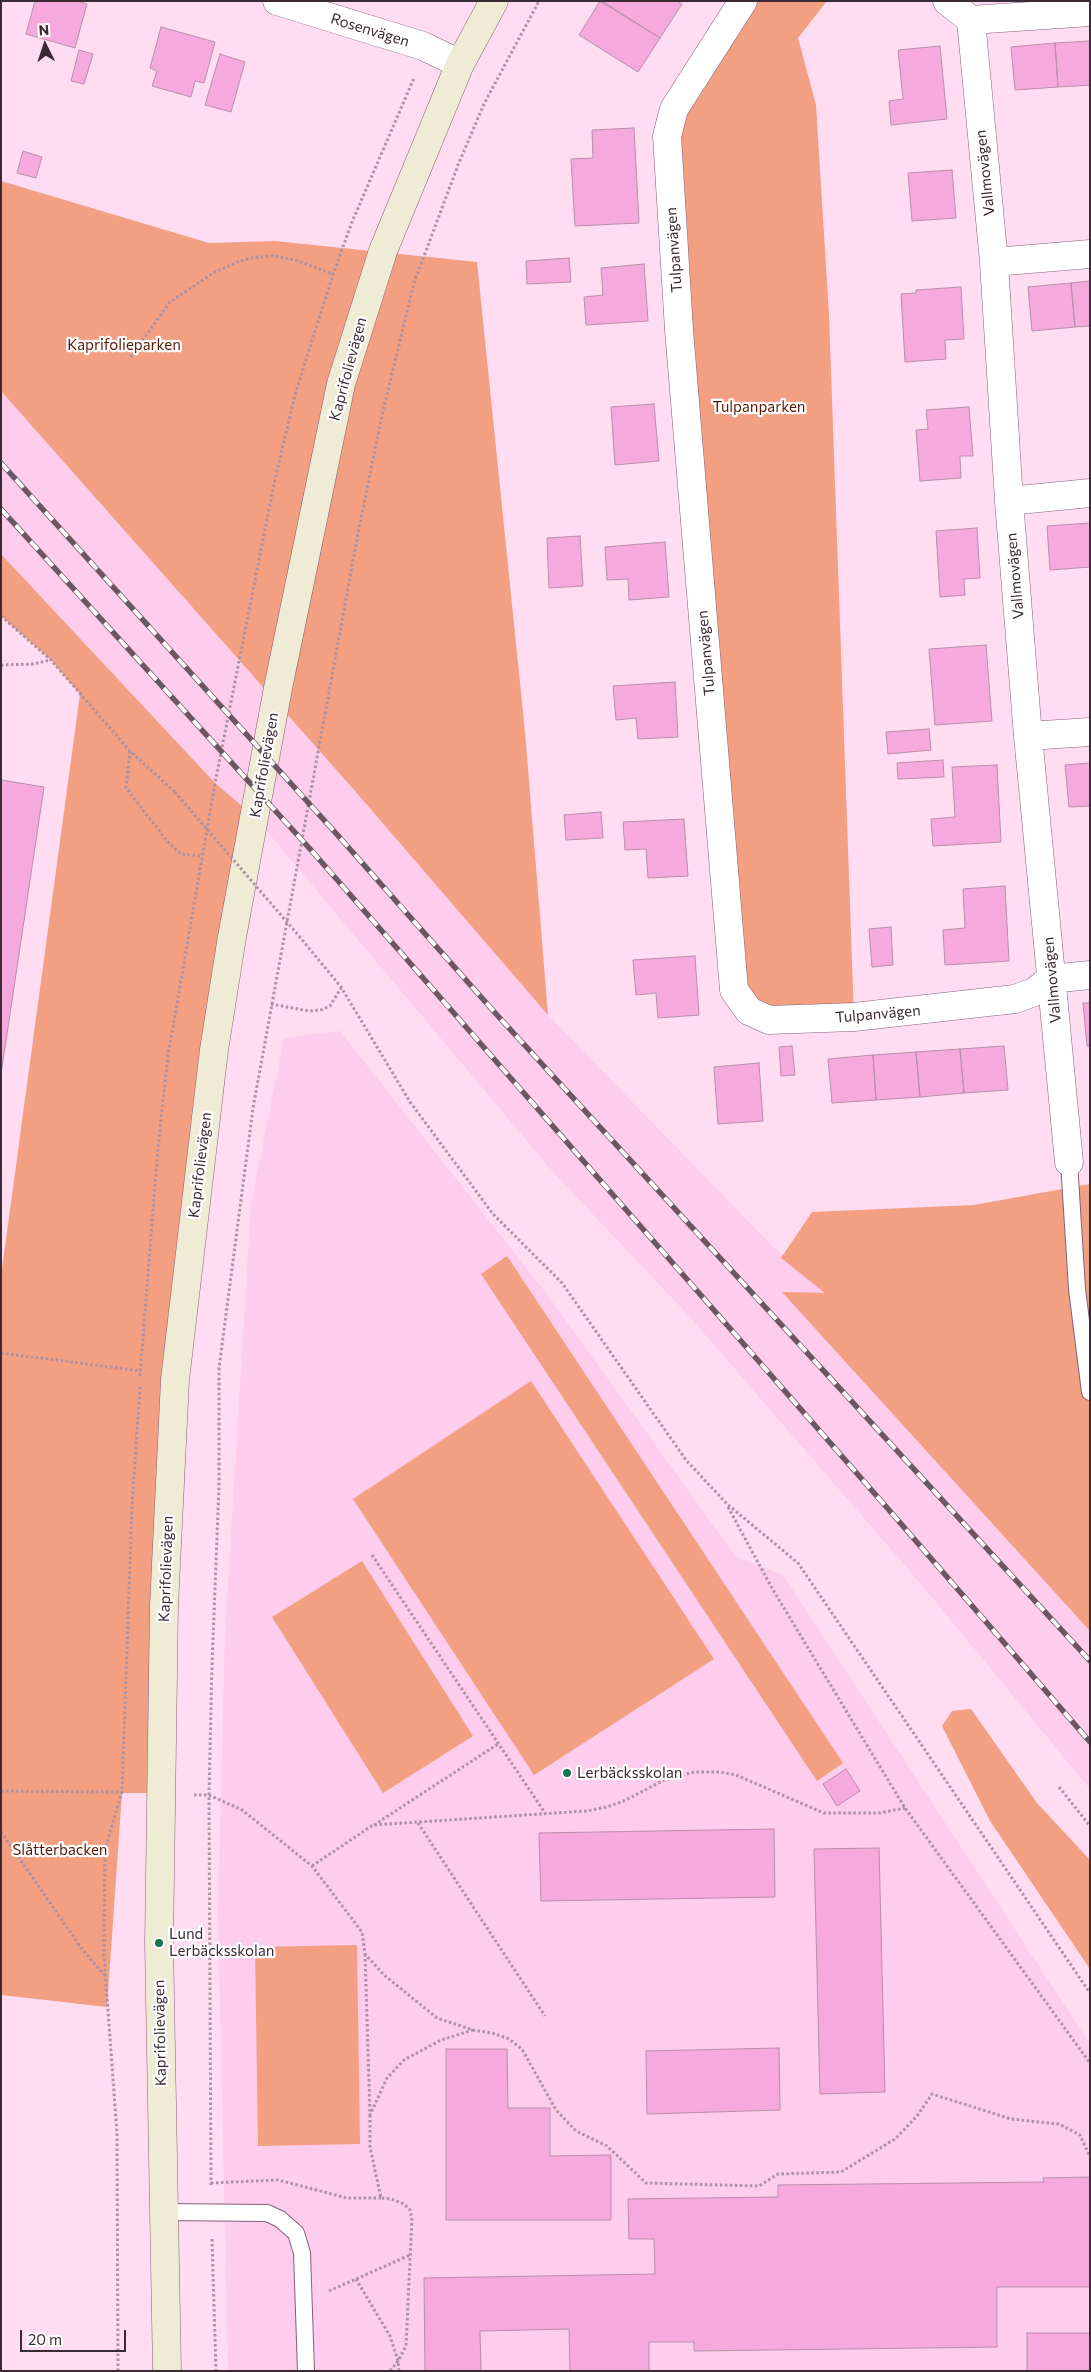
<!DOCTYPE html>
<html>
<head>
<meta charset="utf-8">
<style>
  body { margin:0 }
  #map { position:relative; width:1091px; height:2372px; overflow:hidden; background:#ffdcf2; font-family:Commissioner,sans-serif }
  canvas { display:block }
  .frame { position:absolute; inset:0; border:2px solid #3a2a34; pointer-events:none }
  .north { position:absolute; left:20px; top:20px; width:50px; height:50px; -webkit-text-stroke:4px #fff; paint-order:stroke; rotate:356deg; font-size:14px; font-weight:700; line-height:20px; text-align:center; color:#3a2a34 }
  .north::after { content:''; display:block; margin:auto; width:18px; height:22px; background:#3a2a34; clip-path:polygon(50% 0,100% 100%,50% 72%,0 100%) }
  .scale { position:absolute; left:20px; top:2330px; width:106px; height:22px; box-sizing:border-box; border:2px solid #3a2a34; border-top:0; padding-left:6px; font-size:15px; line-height:18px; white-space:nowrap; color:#3a2a34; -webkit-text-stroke:4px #fff; paint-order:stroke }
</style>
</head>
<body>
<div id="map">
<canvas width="1091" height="2372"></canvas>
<div class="frame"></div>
<div class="north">N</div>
<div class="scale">20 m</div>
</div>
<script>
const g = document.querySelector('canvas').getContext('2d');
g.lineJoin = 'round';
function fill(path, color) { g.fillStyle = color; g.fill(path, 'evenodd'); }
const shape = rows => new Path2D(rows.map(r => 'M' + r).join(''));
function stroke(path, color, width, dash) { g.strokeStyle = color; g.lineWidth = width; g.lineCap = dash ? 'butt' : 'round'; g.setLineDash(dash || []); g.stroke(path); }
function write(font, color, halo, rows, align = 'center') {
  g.font = font + ' Commissioner,sans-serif'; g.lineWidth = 4.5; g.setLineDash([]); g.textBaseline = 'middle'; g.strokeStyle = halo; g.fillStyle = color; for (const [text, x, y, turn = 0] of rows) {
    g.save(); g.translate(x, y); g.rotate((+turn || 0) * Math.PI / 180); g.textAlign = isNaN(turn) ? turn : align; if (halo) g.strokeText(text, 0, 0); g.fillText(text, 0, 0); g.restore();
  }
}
fill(shape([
  [1,391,355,791,548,1015,775,1249,865,1311,1090,1552,1090,1789,921,1584,689,1316,553,1172,255,817,215,783,1,554],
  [340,1031,549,1297,736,1557,783,1575,1090,2044,1090,2371,228,2371,218,1913,225,1632,251,1204,284,1038]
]), '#feccec');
fill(shape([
  [743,1,827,1,798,38,816,105,829,315,854,1017,749,1011,667,136],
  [1,181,209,243,275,241,477,262,525,732,548,1015,355,791,1,391],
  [1,554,215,783,255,817,183,1308,161,1793,122,1793,107,2007,1,1995,1,1276,80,694,51,660,1,616],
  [1090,1184,1090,1631,782,1292,825,1293,781,1258,812,1212,974,1205],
  [507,1256,843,1763,817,1781,481,1274],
  [531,1381,714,1659,534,1775,353,1499],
  [362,1561,473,1736,383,1793,272,1617],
  [971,1709,1037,1803,1090,1860,1090,1969,990,1821,942,1726,952,1711],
  [357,1945,360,2144,258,2146,255,1947]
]), '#f29f82');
const building = shape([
  [35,1,77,1,87,4,75,48,26,34,35,1],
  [600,1,660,38,638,72,579,35,600,1],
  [602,1,678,1,682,4,660,38,602,1],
  [161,27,215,42,204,83,195,81,191,97,152,86,157,71,150,68,161,27],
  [1090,41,1090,85,1058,87,1055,43,1090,41],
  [1055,43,1058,87,1015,90,1011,47,1055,43],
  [940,46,947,119,891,125,889,101,903,99,898,50,940,46],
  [79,50,93,54,84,84,71,81,79,50],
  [220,54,245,62,231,112,205,105,220,54],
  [634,128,639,223,575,226,571,159,593,158,592,130,634,128],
  [23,151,42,157,36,178,17,173,23,151],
  [952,170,956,218,912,221,908,173,952,170],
  [569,258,571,282,527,284,526,261,569,258],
  [644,264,648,321,586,325,584,297,603,295,601,268,644,264],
  [1090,281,1090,326,1075,327,1071,283,1090,281],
  [1071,283,1075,327,1032,331,1028,287,1071,283],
  [961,287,964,339,945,340,946,359,905,362,901,294,916,293,916,290,961,287],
  [654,404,659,461,615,465,611,407,654,404],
  [969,407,973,456,960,456,961,478,920,481,916,430,928,429,926,410,969,407],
  [1090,523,1090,567,1050,570,1047,526,1090,523],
  [977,528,980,578,964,579,965,595,940,597,936,531,977,528],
  [580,536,583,586,549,588,547,538,580,536],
  [665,542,669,597,629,600,628,579,607,580,605,547,665,542],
  [986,645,992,721,935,725,929,649,986,645],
  [675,682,678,737,638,739,636,718,616,720,613,686,675,682],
  [929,729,931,750,888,754,886,732,929,729],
  [943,760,944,777,898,779,897,763,943,760],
  [1090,763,1090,806,1069,807,1065,765,1090,763],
  [997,765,1001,842,933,846,931,819,955,817,952,767,997,765],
  [1,780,44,787,1,1074,1,780],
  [601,812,603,838,566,840,564,815,601,812],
  [684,819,688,876,648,878,646,849,625,850,623,822,684,819],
  [1005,886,1009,961,945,965,943,930,965,928,963,889,1005,886],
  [891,927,893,965,872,967,869,929,891,927],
  [695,956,699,1015,658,1018,656,993,636,995,633,960,695,956],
  [1083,1003,1090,1003,1090,1046,1087,1046,1083,1003],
  [792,1046,795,1075,781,1076,779,1047,792,1046],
  [1004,1046,1008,1090,964,1093,960,1049,1004,1046],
  [960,1049,964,1093,920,1097,916,1052,960,1049],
  [916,1052,920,1097,876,1100,873,1055,916,1052],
  [873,1055,876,1100,832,1103,828,1059,873,1055],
  [759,1063,763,1121,718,1124,714,1067,759,1063],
  [846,1769,860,1791,837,1806,823,1784,846,1769],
  [774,1829,775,1897,541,1901,539,1833,774,1829],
  [879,1848,885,2092,820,2094,814,1849,879,1848],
  [779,2048,780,2110,647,2114,646,2051,779,2048],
  [446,2049,507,2049,508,2108,550,2108,550,2156,611,2155,611,2220,446,2220,446,2049],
  [1090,2177,1090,2287,997,2287,997,2347,694,2351,694,2342,649,2342,649,2371,570,2371,569,2329,480,2331,481,2371,425,2371,424,2278,655,2274,654,2239,629,2239,628,2199,778,2197,778,2185,1044,2182,1043,2178,1090,2177],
  [1027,2333,1090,2333,1090,2371,1027,2371,1027,2333]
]);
fill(building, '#f6a9dd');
stroke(building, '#b78fa9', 1);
const service = shape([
  [1069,1162,1077,1289,1090,1392],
  [163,2212,267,2213,280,2219,296,2233,302,2253,306,2371]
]);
const minor = shape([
  [277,1,423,46,460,64],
  [743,1,674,109,667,136,679,330,734,990,749,1011,769,1020,854,1017,1015,999,1034,992,1051,979,1090,975],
  [947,1,971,20,994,262,1009,501,1028,736,1069,1162],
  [971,20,1090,12],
  [994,262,1090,254],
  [1009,501,1090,493],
  [1028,736,1090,732]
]);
const secondary = shape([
  [167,2371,159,1943,164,1606,175,1380,214,1050,232,937,278,688,341,384,383,251,460,64,494,1]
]);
stroke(service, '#855f78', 18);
stroke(minor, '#855f78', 29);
stroke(secondary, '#855f78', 29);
stroke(shape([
  [131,357,170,302,213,273,237,262,251,258,273,256,295,260,333,274],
  [1,616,51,660,130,751,175,792],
  [1,665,34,664,50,660],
  [130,751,126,788,168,842,181,854,202,856],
  [299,936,341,987,410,1102,493,1214,562,1283,686,1460,727,1504,798,1563,1090,1993],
  [271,1004,309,1011,321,1010,330,1006,341,988],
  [1,1353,141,1371],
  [140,1376,158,1147,168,1056,215,783,274,484,295,395,333,274,352,222,414,78],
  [728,1507,773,1590,905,1808,1090,2063],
  [372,1555,545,1813],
  [1059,1787,1090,1826],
  [1,1791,123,1792],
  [194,1795,209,1795,242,1810,312,1866,362,1932,365,1954,384,1975,437,2018,473,2030,492,2033,509,2039,522,2049,556,2110,576,2131,607,2146,646,2183,759,2186,778,2174,841,2172,895,2139,917,2116,932,2094,1011,2119,1059,2124,1080,2135,1090,2157],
  [418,1823,545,2016],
  [374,1825,498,1744],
  [1,1832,82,1949,104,1975],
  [312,1866,373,1825,586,1811,607,1807,626,1800,662,1781,694,1772,720,1772,736,1775,824,1813,879,1813,905,1808],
  [365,1954,370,2115,387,2078,404,2060,441,2040,473,2030],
  [370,2115,370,2147,381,2198,391,2199,404,2204,410,2210,412,2218,406,2346,398,2361,390,2371],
  [211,2183,278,2180,347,2198,381,2198],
  [211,2185,209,1795,212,1665,219,1486,219,1368,253,1108,359,528,383,411,414,283,458,165,484,104,539,1],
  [212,2239,216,2371],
  [356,2279,390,2336,398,2361,399,2371],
  [329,2291,410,2255],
  [118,2371,117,2134,104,1955,105,1849,122,1792,132,1506,140,1387]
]), '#ac91a2', 3, [2.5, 2.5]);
stroke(service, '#fff', 16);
stroke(minor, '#fff', 28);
stroke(secondary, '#efebd4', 28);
const rail = shape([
  [1,463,333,830,497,1015,1090,1661],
  [1,509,311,850,896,1518,1090,1742]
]);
stroke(rail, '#6b5663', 5.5);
stroke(rail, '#fff', 4, [11]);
stroke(shape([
  [175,792,299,936]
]), '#ac91a2', 3, [2.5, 2.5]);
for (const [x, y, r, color] of [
  [567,1773,5,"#15774e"],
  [159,1943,5,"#15774e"]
]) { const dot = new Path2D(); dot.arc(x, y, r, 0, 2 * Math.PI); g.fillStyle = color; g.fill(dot); stroke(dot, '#fff', 2); }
write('15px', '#3a2a34', '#fff', [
  ["Rosenvägen",370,30,17],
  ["Vallmovägen",985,173,-96],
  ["Tulpanvägen",674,250,-94],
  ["Kaprifolievägen",348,369,-75],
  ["Vallmovägen",1015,576,-95],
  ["Tulpanvägen",706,653,-95],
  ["Kaprifolievägen",264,765,-80],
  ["Vallmovägen",1052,980,-95],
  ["Tulpanvägen",878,1014,-5],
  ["Kaprifolievägen",200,1165,-83],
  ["Kaprifolievägen",166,1569,-88],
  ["Kaprifolievägen",160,2033,-91]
]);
write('15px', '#581700', '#fff', [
  ["Kaprifolieparken",124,345],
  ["Tulpanparken",759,407],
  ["Slåtterbacken",60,1850]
]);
write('15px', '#3a2a34', '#fff', [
  ["Lerbäcksskolan",577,1773],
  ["Lund",169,1934],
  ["Lerbäcksskolan",169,1951]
], 'left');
</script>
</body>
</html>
